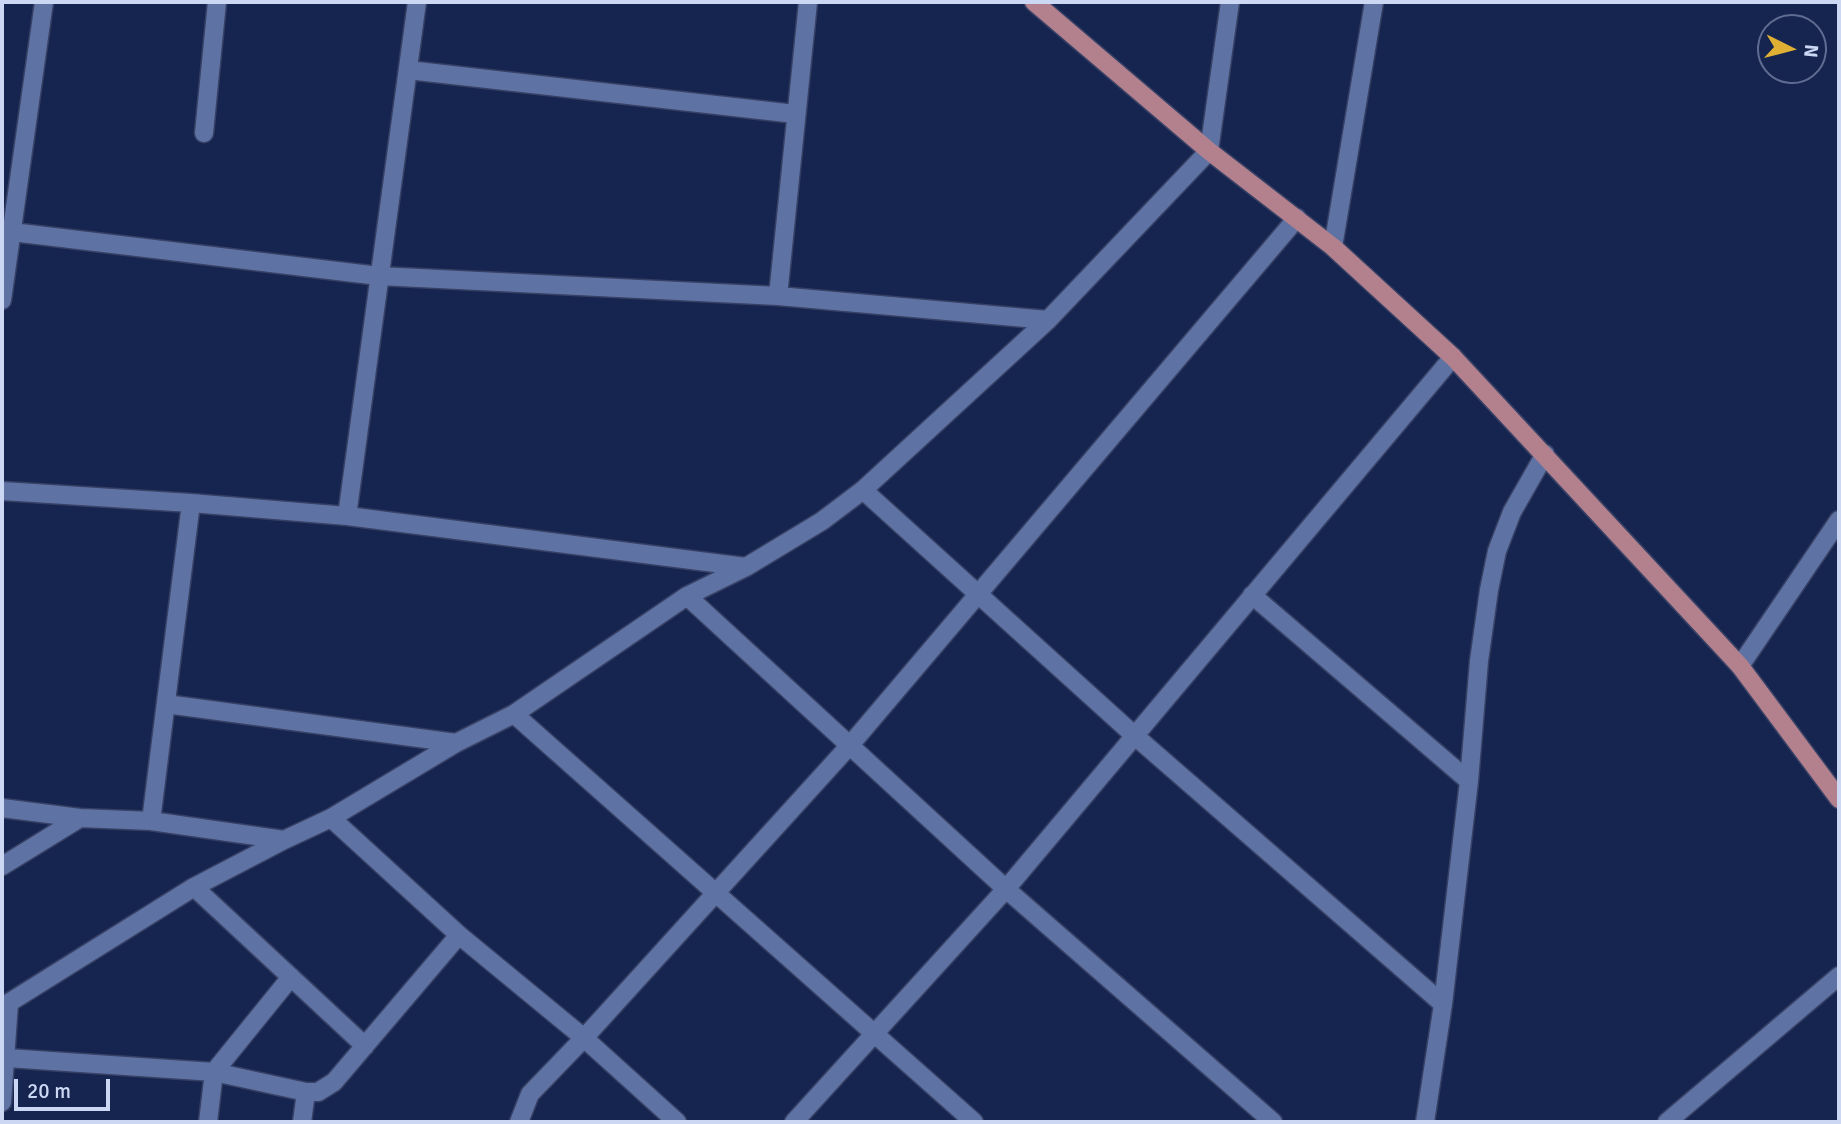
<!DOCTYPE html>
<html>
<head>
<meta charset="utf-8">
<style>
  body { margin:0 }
  #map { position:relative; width:1841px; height:1124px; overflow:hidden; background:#16254f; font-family:Signika,sans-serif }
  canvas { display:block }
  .frame { position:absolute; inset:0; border:4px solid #cbd7f3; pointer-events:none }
  .north { position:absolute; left:1757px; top:14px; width:70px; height:70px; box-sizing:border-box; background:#16254f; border:2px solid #5e6c91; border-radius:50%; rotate:96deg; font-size:19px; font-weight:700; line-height:28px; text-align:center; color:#cbd7f3 }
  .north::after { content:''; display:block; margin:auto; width:24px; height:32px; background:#dfb034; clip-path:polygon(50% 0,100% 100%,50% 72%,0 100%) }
  .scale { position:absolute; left:14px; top:1079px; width:96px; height:32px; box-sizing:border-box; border:4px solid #cbd7f3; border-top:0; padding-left:9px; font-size:21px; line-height:24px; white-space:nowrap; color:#cbd7f3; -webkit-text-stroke:5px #16254f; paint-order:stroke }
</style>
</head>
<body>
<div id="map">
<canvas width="1841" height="1124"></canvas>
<div class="frame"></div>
<div class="north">N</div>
<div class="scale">20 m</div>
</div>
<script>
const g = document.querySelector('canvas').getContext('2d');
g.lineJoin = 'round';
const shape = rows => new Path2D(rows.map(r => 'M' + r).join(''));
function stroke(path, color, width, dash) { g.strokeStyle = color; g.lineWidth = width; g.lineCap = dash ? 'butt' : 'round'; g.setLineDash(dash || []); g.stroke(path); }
const minor = shape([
  [408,70,795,114],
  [204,133,217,2],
  [12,232,379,276,778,296,1048,320],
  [1333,247,1374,2],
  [778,296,808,2],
  [2,300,44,2],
  [863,490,1135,736,1443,1004],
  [2,491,191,503,347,516,746,567],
  [347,516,417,2],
  [1252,595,1469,781],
  [687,596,1006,889,1273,1122],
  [1740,666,1839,520],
  [166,704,456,743],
  [514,714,974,1122],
  [2,808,80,818,151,821,284,840],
  [331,818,459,935,584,1038,677,1122],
  [151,821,191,503],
  [2,866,80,818],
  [194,887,365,1046],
  [2,1007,194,887,284,840,331,818,456,743,514,714,687,596,746,567,822,521,863,490,1048,320,1209,151],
  [7,1058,214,1072,306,1092,318,1092,334,1082,459,935],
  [2,1102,9,1003],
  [208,1122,214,1072,291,977],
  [302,1122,306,1092],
  [519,1122,530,1094,584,1038,851,744,1297,218],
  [794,1122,1006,889,1453,357],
  [1425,1122,1443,1004,1469,781,1479,661,1489,590,1497,551,1512,512,1545,454],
  [1667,1122,1839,976]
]);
const tertiary = shape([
  [1209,151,1230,2]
]);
const primary = shape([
  [1034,2,1209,151,1333,247,1453,357,1740,666,1839,799]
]);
stroke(minor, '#374065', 21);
stroke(tertiary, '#374065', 21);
stroke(primary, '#374065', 21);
stroke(minor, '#5e73a4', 18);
stroke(tertiary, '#5e73a4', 18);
stroke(primary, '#b3808d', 18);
</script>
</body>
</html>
